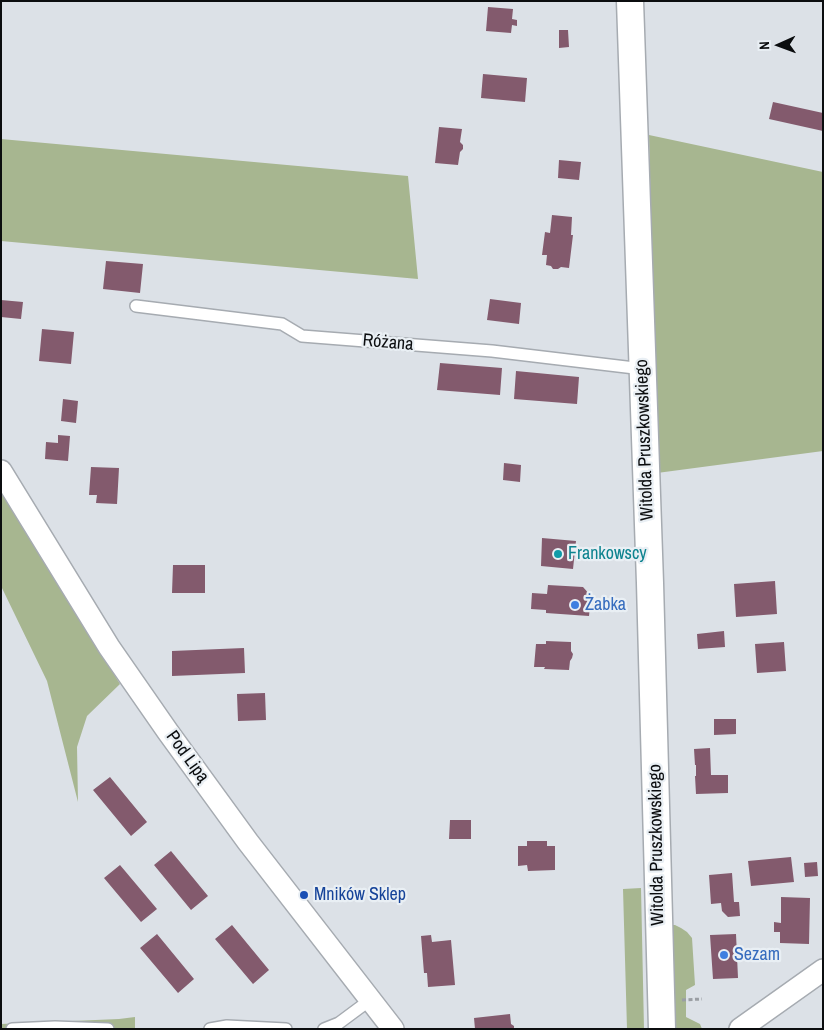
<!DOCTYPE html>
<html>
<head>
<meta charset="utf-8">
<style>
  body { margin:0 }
  #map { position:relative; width:824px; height:1030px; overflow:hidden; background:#dce1e7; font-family:"Archivo Narrow",sans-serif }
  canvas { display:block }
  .frame { position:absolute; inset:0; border:2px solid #0b0d0f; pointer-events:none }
  .north { position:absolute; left:754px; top:20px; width:50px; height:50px; -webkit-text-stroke:4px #e9eff4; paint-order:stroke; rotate:268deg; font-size:14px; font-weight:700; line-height:20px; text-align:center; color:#0b0d0f }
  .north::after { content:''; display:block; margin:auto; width:18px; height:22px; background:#0b0d0f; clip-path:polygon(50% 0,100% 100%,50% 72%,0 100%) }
</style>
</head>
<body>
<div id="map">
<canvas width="824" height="1030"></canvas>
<div class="frame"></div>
<div class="north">N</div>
</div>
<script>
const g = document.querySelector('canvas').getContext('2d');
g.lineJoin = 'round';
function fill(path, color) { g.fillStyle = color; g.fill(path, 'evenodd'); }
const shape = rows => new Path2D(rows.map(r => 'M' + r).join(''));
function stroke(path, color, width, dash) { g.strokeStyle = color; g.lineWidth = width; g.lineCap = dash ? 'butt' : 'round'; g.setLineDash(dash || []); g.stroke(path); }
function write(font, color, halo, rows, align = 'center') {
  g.font = font + ' "Archivo Narrow",sans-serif'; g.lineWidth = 4.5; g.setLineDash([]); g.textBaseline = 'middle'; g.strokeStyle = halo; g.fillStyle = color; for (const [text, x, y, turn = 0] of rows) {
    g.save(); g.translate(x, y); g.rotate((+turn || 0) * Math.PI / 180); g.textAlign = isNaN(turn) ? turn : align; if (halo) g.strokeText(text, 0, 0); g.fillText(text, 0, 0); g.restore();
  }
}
fill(shape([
  [649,135,823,172,823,451,657,473],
  [1,139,408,176,418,279,1,241],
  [1,489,120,684,87,716,77,747,78,802,47,681,1,586],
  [641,888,644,1029,627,1029,623,889],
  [669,925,675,925,681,928,687,932,692,938,695,985,686,990,686,1017,700,1024,702,1029,676,1029],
  [135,1017,135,1029,1,1029,1,1024,119,1019]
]), '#a7b690');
fill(shape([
  [488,7,513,9,512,19,517,20,517,26,512,25,511,33,486,31],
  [559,30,568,30,569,47,559,48],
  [483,74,527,78,525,102,481,98],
  [773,102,823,113,823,131,769,119],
  [439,127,462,129,460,142,463,145,463,149,460,152,458,165,435,163],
  [559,160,581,162,579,180,558,178],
  [552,215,572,217,571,235,573,235,569,268,561,267,558,269,553,269,551,266,546,265,547,255,542,255,545,232,550,233],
  [106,261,143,264,140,293,103,289],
  [490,299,521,303,519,324,487,320],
  [1,300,23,302,21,319,1,317],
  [42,329,74,332,71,364,39,361],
  [440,363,502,368,500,395,437,390],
  [516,371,579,377,577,404,514,399],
  [63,399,78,401,76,423,61,421],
  [58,435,70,436,68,461,45,459,46,442,58,443],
  [504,463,521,465,520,482,503,480],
  [91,467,119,468,117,504,96,503,97,495,89,495],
  [542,538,576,541,573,569,541,566],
  [173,565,205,565,205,593,172,593],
  [775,581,777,614,736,617,734,584],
  [548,585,583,587,591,596,589,616,546,613,546,610,531,609,532,593,547,594],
  [724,631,725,647,698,649,697,634],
  [546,641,571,642,571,651,573,654,572,658,570,661,569,670,544,669,545,667,534,667,536,644,546,644],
  [784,642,786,671,757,673,755,644],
  [244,648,245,673,172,676,172,651],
  [265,693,266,720,238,721,237,694],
  [714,719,736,719,736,734,714,735],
  [710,748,711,775,728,775,728,793,696,794,695,776,696,776,696,765,695,765,694,749],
  [110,777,147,822,131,836,93,790],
  [450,820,471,820,471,839,449,839],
  [527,841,547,841,547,846,555,846,555,870,528,871,527,865,518,866,518,846,527,846],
  [171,851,208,896,191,910,154,865],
  [791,857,794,882,751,886,748,861],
  [817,862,818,876,805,877,804,863],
  [120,865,157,909,141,922,104,878],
  [732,873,734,902,739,902,740,916,728,917,722,911,721,903,711,904,709,875],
  [781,897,810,898,809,944,780,943,780,932,774,932,774,922,781,923],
  [232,925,269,970,253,984,215,939],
  [157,934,194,979,178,993,140,948],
  [736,934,738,978,713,979,710,935],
  [431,935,432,942,451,940,455,985,428,987,427,973,424,973,421,936],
  [510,1014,511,1024,514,1026,514,1029,475,1029,474,1018]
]), '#835a6d');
const service = shape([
  [136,306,282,324,302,336,492,351,643,369],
  [12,1029,55,1027,108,1029],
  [210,1029,227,1026,286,1029],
  [324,1029,339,1023,370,1000]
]);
const minor = shape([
  [1,471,109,647,168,732,248,842,393,1029],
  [740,1029,823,970]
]);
const tertiary = shape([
  [630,1,650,583,662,1029]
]);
stroke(service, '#a6abb1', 14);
stroke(minor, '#a6abb1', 24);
stroke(tertiary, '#a6abb1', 29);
stroke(shape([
  [682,1000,702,999]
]), '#9a9ea3', 3, [4, 2.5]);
stroke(service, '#fff', 11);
stroke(minor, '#fff', 21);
stroke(tertiary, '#fff', 26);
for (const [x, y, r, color] of [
  [558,554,5,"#0f9aa8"],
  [575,605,5,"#3f7fe0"],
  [304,895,5,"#1a4fb4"],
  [724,955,5,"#3f7fe0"]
]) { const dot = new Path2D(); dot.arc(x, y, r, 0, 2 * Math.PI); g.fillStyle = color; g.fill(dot); stroke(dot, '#e9eff4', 2); }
write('18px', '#0b0d0f', '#e9eff4', [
  ["Różana",388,343,5],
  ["Witolda Pruszkowskiego",645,440,-92],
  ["Pod Lipą",187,757,54],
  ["Witolda Pruszkowskiego",657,845,-91]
]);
write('18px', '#0d838f', '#e9eff4', [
  ["Frankowscy",568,554]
], 'left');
write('18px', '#366cbe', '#e9eff4', [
  ["Żabka",585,605],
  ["Sezam",734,955]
], 'left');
write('18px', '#164399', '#e9eff4', [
  ["Mników Sklep",314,895]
], 'left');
</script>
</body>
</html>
